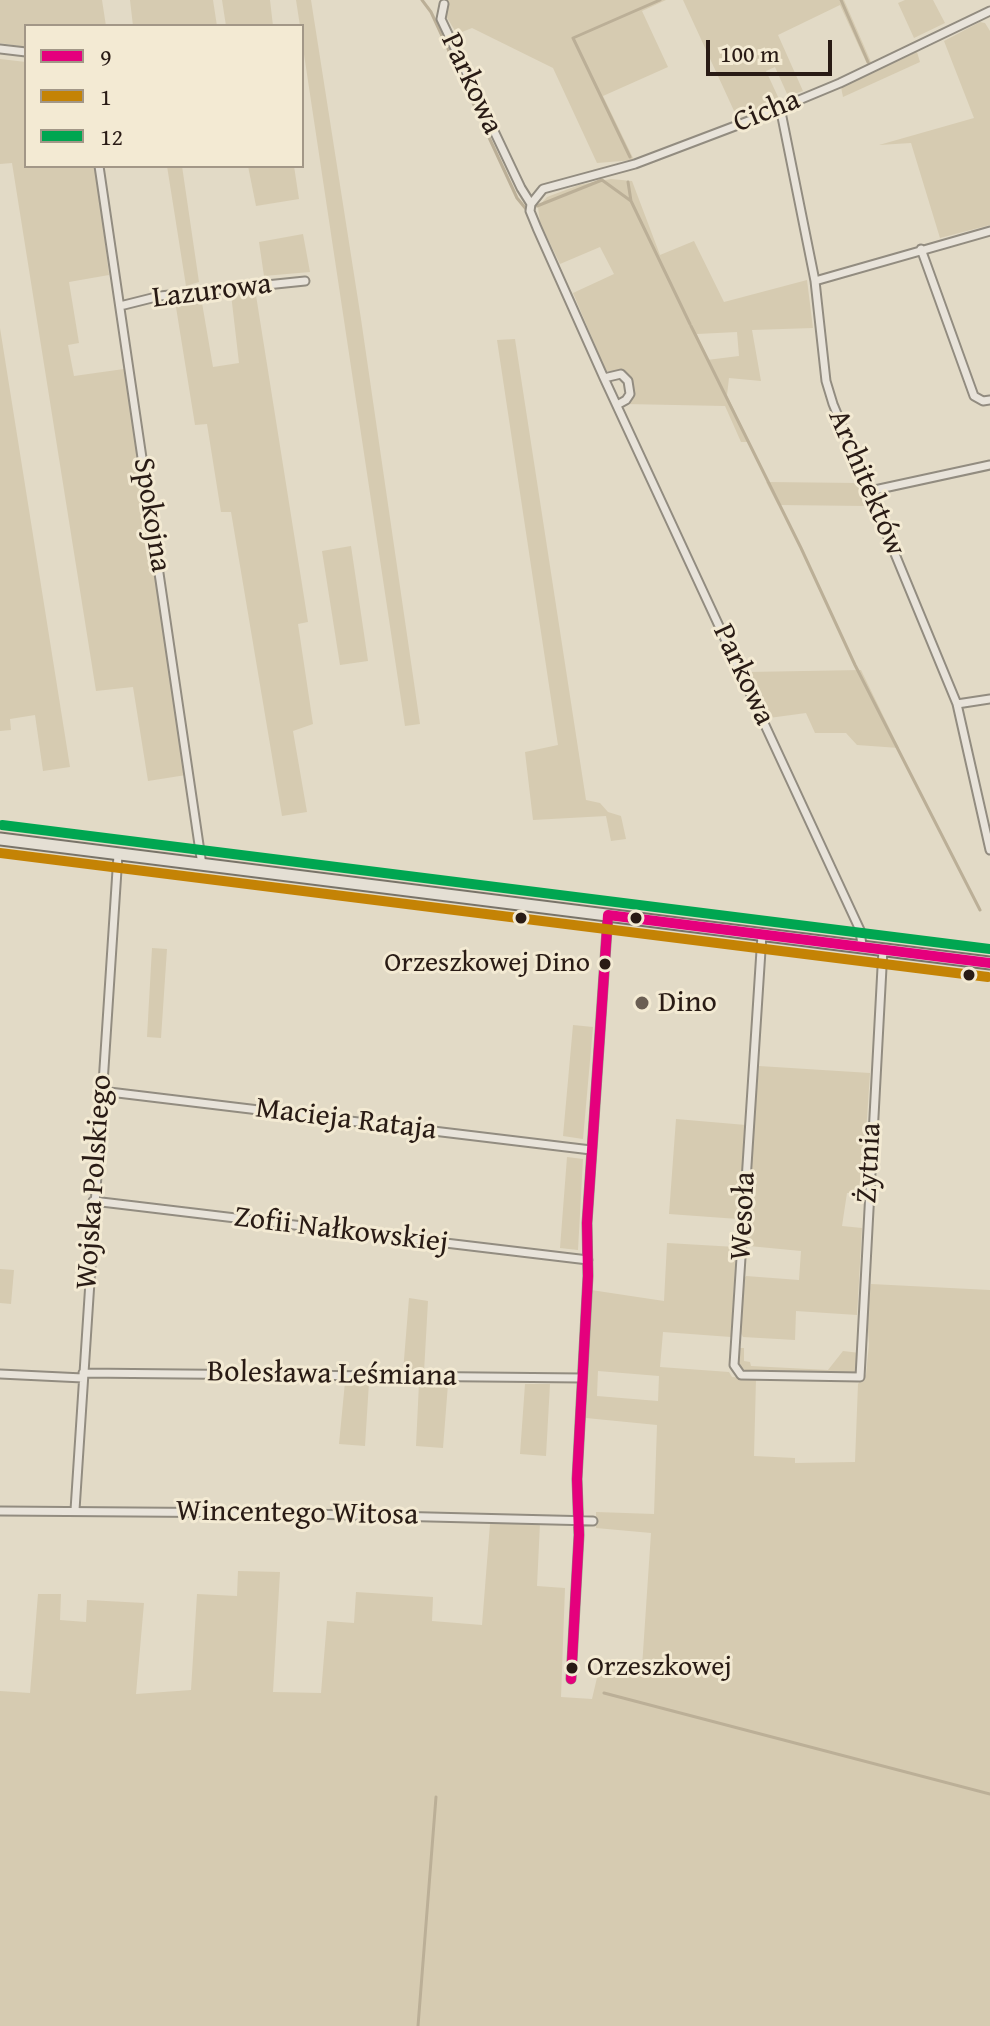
<!DOCTYPE html>
<html>
<head>
<meta charset="utf-8">
<style>
  body { margin:0 }
  #map { position:relative; width:990px; height:2026px; overflow:hidden; background:#e2dac6; font-family:"Gentium Book Plus",serif }
  canvas { display:block }
  .legend { position:absolute; left:24px; top:24px; width:280px; height:144px; box-sizing:border-box; background:#f3ead3; border:2px solid #a29787; margin:0; padding:10px 14px; list-style:none; font-size:24px; color:#291b15 }
  .legend li { display:flex; align-items:center; gap:16px; height:40px }
  .legend b { width:40px; border:2px solid #a29787 }
  .scale { position:absolute; left:706px; top:40px; width:126px; height:36px; box-sizing:border-box; border:4px solid #291b15; border-top:0; padding-left:10px; font-size:24px; line-height:28px; white-space:nowrap; color:#291b15; -webkit-text-stroke:6px #f3ead3; paint-order:stroke }
</style>
</head>
<body>
<div id="map">
<canvas width="990" height="2026"></canvas>
<ul class="legend">
<li><b style="height:10px;background:#e5007d"></b>9</li>
<li><b style="height:10px;background:#c48305"></b>1</li>
<li><b style="height:10px;background:#00a651"></b>12</li>
</ul>
<div class="scale">100 m</div>
</div>
<script>
const g = document.querySelector('canvas').getContext('2d');
g.lineJoin = 'round';
function fill(path, color) { g.fillStyle = color; g.fill(path, 'evenodd'); }
const shape = rows => new Path2D(rows.map(r => 'M' + r).join(''));
function stroke(path, color, width, dash) { g.strokeStyle = color; g.lineWidth = width; g.lineCap = dash ? 'butt' : 'round'; g.setLineDash(dash || []); g.stroke(path); }
function write(font, color, halo, rows, align = 'center') {
  g.font = font + ' "Gentium Book Plus",serif'; g.lineWidth = 6; g.setLineDash([]); g.textBaseline = 'middle'; g.strokeStyle = halo; g.fillStyle = color; for (const [text, x, y, turn = 0] of rows) {
    g.save(); g.translate(x, y); g.rotate((+turn || 0) * Math.PI / 180); g.textAlign = isNaN(turn) ? turn : align; if (halo) g.strokeText(text, 0, 0); g.fillText(text, 0, 0); g.restore();
  }
}
fill(shape([
  [0,0,102,0,106,26,26,26,26,47,0,43],
  [130,0,213,0,217,26,133,26],
  [222,0,270,0,273,26,226,26],
  [296,0,311,0,361,319,420,724,405,726,302,41,302,26,300,26],
  [442,0,666,0,642,11,668,67,603,96,634,160,597,163,553,68,472,28,457,34,446,16],
  [683,0,844,0,871,62,867,64,840,5,778,35,803,91,788,96,775,67,766,71,779,99,747,115,735,113],
  [905,0,933,0,945,23,914,38,898,3],
  [980,22,985,23,990,31,990,225,940,238,911,143,879,145,974,118,944,41],
  [917,52,920,62,843,97,841,87],
  [0,59,26,62,26,166,96,166,109,275,69,282,79,343,68,345,74,376,124,369,186,775,148,781,133,687,96,691,12,163,0,164],
  [167,166,182,166,199,282,186,286],
  [248,166,294,166,299,199,256,206],
  [611,179,632,181,660,255,694,241,724,302,807,280,813,328,752,330,761,381,729,378,727,395,749,442,741,442,725,406,625,404,629,403,633,392,621,371,606,371,573,293,614,274,600,247,560,264,540,223,538,207,547,197,579,185],
  [737,332,739,356,707,360,697,334],
  [303,234,310,272,264,276,259,242],
  [255,289,308,622,298,624,313,724,293,731,307,812,282,816,231,512,221,512,207,424,195,425,175,301,201,297,213,367,239,363,231,294],
  [0,328,70,767,43,771,35,715,10,719,11,730,0,731],
  [515,339,586,800,600,803,608,812,621,816,626,839,611,841,606,816,533,820,525,752,558,745,497,340],
  [766,482,858,483,867,506,778,505],
  [351,546,368,661,340,665,322,551],
  [861,670,899,748,857,745,846,733,815,733,806,713,769,718,748,672],
  [152,948,167,949,161,1038,147,1037],
  [573,1025,593,1027,583,1139,563,1136],
  [759,1066,870,1073,862,1193,847,1193,842,1226,862,1228,857,1315,796,1311,795,1340,743,1337,740,1331,743,1280,746,1276,799,1280,801,1251,749,1246,746,1233,752,1138],
  [676,1119,746,1125,738,1219,669,1214],
  [567,1157,583,1159,578,1250,560,1248],
  [667,1243,736,1247,731,1337,663,1332,660,1367,729,1372,732,1377,756,1379,754,1456,795,1458,795,1463,855,1462,858,1384,866,1374,869,1344,866,1305,871,1284,990,1290,990,2026,0,2026,0,1691,30,1693,38,1594,61,1594,60,1620,86,1622,87,1600,144,1603,136,1694,191,1690,197,1594,237,1596,238,1571,280,1572,273,1692,321,1693,327,1621,354,1623,356,1592,433,1597,432,1621,482,1625,490,1524,540,1523,537,1586,565,1588,561,1697,592,1699,600,1665,607,1659,642,1667,651,1533,596,1528,596,1512,654,1514,657,1425,586,1418,591,1290,664,1301],
  [598,1371,659,1376,658,1401,597,1396],
  [0,1269,14,1270,11,1304,0,1303],
  [409,1298,428,1301,424,1372,403,1372],
  [739,1348,744,1348,744,1361,750,1362,751,1366,828,1370,843,1351,860,1353,858,1372,850,1375,745,1370,738,1365],
  [345,1382,369,1382,365,1446,339,1444],
  [419,1383,448,1384,443,1448,416,1446],
  [525,1384,550,1384,546,1456,520,1454]
]), '#d6cbb1');
stroke(shape([
  [422,0,431,12,517,198,526,209],
  [841,0,868,62],
  [630,157,573,38,660,0],
  [628,182,631,201],
  [537,206,602,180,631,201,690,324],
  [691,326,801,548,855,665,980,910],
  [604,1693,990,1794],
  [418,2026,436,1797]
]), '#bbaf97', 3);
const minor = shape([
  [444,4,441,19,521,188,531,204],
  [0,49,26,52],
  [780,107,815,281,826,381,833,404,957,704,990,850],
  [99,166,202,865],
  [921,249,974,396,983,401,990,400],
  [815,281,990,231],
  [120,306,160,296,305,281],
  [604,378,621,374,628,381,630,394,626,400,617,405],
  [870,491,990,465],
  [957,704,990,699],
  [762,935,734,1365,741,1375,860,1377,883,949],
  [862,946,860,930,604,378,537,228,530,211,531,204,543,189,635,164,751,120,840,83,990,11],
  [101,1091,591,1150],
  [93,1201,588,1260],
  [83,1373,582,1378],
  [0,1374,83,1378],
  [75,1510,118,855],
  [0,1511,268,1513,593,1521],
  [571,1679,579,1535,577,1479,588,1276,587,1223,608,915]
]);
const primary = shape([
  [0,839,990,963]
]);
stroke(minor, '#928c80', 11);
stroke(primary, '#787368', 15);
stroke(minor, '#e8e3da', 7);
stroke(primary, '#e4dfd4', 11);
stroke(shape([
  [608,915,990,963],
  [571,1679,579,1535,577,1479,588,1276,587,1223,608,915]
]), '#e5007d', 10);
stroke(shape([
  [0,853,988,977]
]), '#c48305', 10);
stroke(shape([
  [2,825,990,949]
]), '#00a651', 10);
for (const [x, y, r, color] of [
  [521,918,7,"#291b15"],
  [636,918,7,"#291b15"],
  [605,964,7,"#291b15"],
  [969,975,7,"#291b15"],
  [642,1003,8,"#6a5e53"],
  [572,1668,7,"#291b15"]
]) { const dot = new Path2D(); dot.arc(x, y, r, 0, 2 * Math.PI); g.fillStyle = color; g.fill(dot); stroke(dot, '#f3ead3', 3); }
write('28px', '#291b15', '#f3ead3', [
  ["Orzeszkowej Dino",590,964],
  ["Orzeszkowej",587,1668,"left"]
], 'right');
write('30px', '#291b15', '#f3ead3', [
  ["Parkowa",471,84,65],
  ["Cicha",767,112,-22],
  ["Lazurowa",212,292,-7],
  ["Architektów",866,483,67],
  ["Spokojna",151,515,81],
  ["Parkowa",743,675,65],
  ["Macieja Rataja",346,1120,7],
  ["Żytnia",870,1163,-87],
  ["Wojska Polskiego",95,1182,-86],
  ["Wesoła",744,1216,-87],
  ["Zofii Nałkowskiej",341,1231,7],
  ["Bolesława Leśmiana",332,1375,1],
  ["Wincentego Witosa",297,1514,1]
]);
write('30px', '#291b15', '#f3ead3', [
  ["Dino",658,1003]
], 'left');
</script>
</body>
</html>
